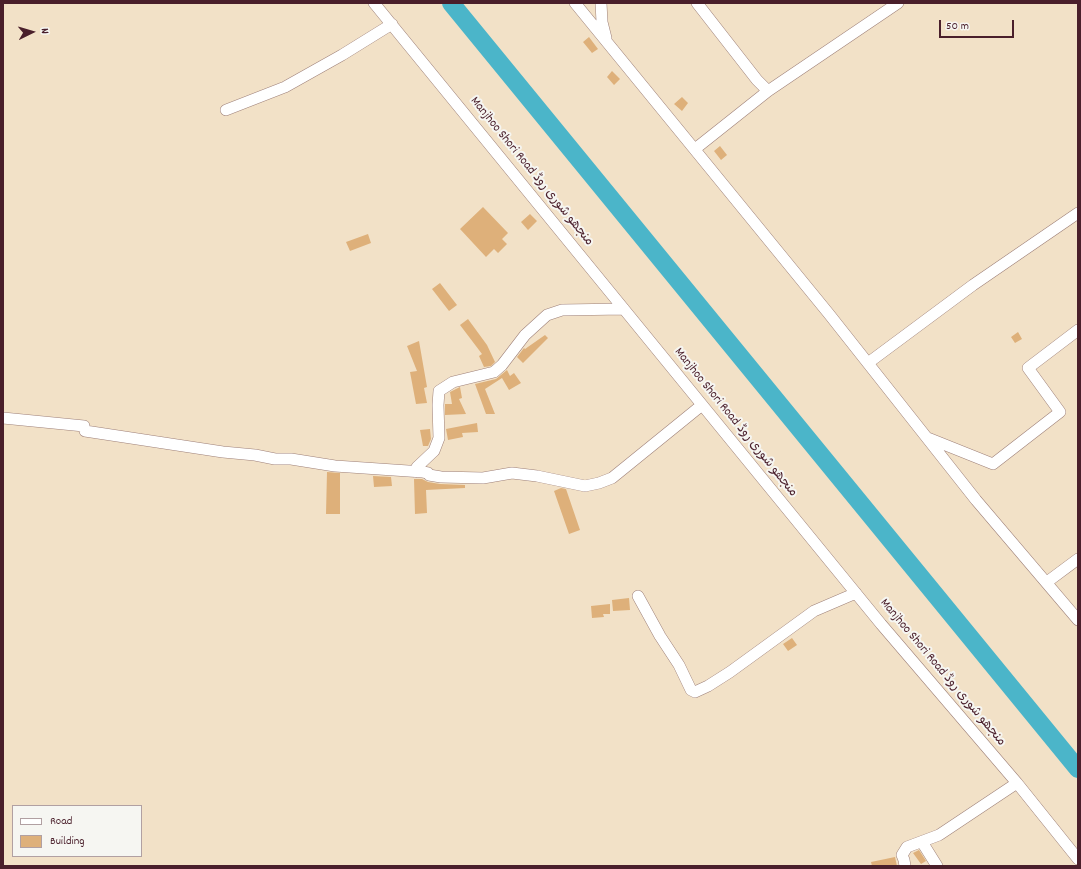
<!DOCTYPE html>
<html>
<head>
<meta charset="utf-8">
<style>
  body { margin:0 }
  #map { position:relative; width:1081px; height:869px; overflow:hidden; background:#f2e1c7; font-family:Dekko,sans-serif }
  canvas { display:block }
  .frame { position:absolute; inset:0; border:4px solid #4a1f2b; pointer-events:none }
  .legend { position:absolute; left:12px; top:805px; width:130px; height:52px; box-sizing:border-box; background:#f6f6f2; border:1px solid #b1a0a2; margin:0; padding:5px 7px; list-style:none; font-size:12px; color:#4a1f2b }
  .legend li { display:flex; align-items:center; gap:8px; height:20px }
  .legend b { width:20px; border:1px solid #b1a0a2 }
  .north { position:absolute; left:12px; top:12px; width:40px; height:40px; -webkit-text-stroke:3px #f6f6f2; paint-order:stroke; rotate:85deg; font-size:11px; font-weight:700; line-height:16px; text-align:center; color:#4a1f2b }
  .north::after { content:''; display:block; margin:auto; width:14px; height:18px; background:#4a1f2b; clip-path:polygon(50% 0,100% 100%,50% 72%,0 100%) }
  .scale { position:absolute; left:939px; top:20px; width:75px; height:18px; box-sizing:border-box; border:2px solid #4a1f2b; border-top:0; padding-left:5px; font-size:12px; line-height:14px; white-space:nowrap; color:#4a1f2b; -webkit-text-stroke:3px #f6f6f2; paint-order:stroke }
</style>
</head>
<body>
<div id="map">
<canvas width="1081" height="869"></canvas>
<div class="frame"></div>
<ul class="legend">
<li><b style="height:5px;background:#fff"></b>Road</li>
<li><b style="height:11px;background:#deb07a"></b>Building</li>
</ul>
<div class="north">N</div>
<div class="scale">50 m</div>
</div>
<script>
const g = document.querySelector('canvas').getContext('2d');
g.lineJoin = 'round';
const shape = rows => new Path2D(rows.map(r => 'M' + r).join(''));
function stroke(path, color, width, dash) { g.strokeStyle = color; g.lineWidth = width; g.lineCap = dash ? 'butt' : 'round'; g.setLineDash(dash || []); g.stroke(path); }
function fill(path, color) { g.fillStyle = color; g.fill(path, 'evenodd'); }
function write(font, color, halo, rows, align = 'center') {
  g.font = font + ' Dekko,"Playpen Sans Arabic",sans-serif'; g.lineWidth = 4; g.setLineDash([]); g.textBaseline = 'middle'; g.strokeStyle = halo; g.fillStyle = color; for (const [text, x, y, turn = 0] of rows) {
    g.save(); g.translate(x, y); g.rotate((+turn || 0) * Math.PI / 180); g.textAlign = isNaN(turn) ? turn : align; if (halo) g.strokeText(text, 0, 0); g.fillText(text, 0, 0); g.restore();
  }
}
stroke(shape([
  [451,3,1078,769]
]), '#4bb5c9', 18);
fill(shape([
  [589,37,598,49,592,53,583,42],
  [612,71,620,79,614,85,607,77],
  [682,97,688,103,682,111,674,104],
  [720,146,727,155,721,160,714,151],
  [483,207,508,233,502,239,507,244,498,253,494,249,486,257,460,229],
  [530,214,537,221,528,230,521,222],
  [368,234,371,243,350,251,346,242],
  [440,283,457,305,449,311,432,289],
  [468,319,487,345,495,362,491,366,484,367,479,356,482,354,460,325],
  [1018,332,1022,339,1015,343,1011,337],
  [545,335,548,338,523,363,517,357,524,348,525,349],
  [419,341,427,387,424,388,427,403,416,404,410,372,417,371,407,346],
  [507,370,510,376,514,373,521,383,509,390,502,378,485,389,495,414,486,414,475,384,496,379],
  [460,387,462,398,459,399,466,414,445,415,445,404,452,404,450,392],
  [477,423,478,432,462,433,463,437,448,440,446,429],
  [430,429,431,439,428,446,423,446,420,430],
  [327,472,340,473,340,514,326,514],
  [373,476,391,477,392,486,374,487],
  [414,479,422,479,428,482,440,484,465,485,465,488,426,490,427,513,415,514],
  [561,488,566,489,580,530,569,534,554,491],
  [629,598,630,610,613,611,612,600],
  [610,604,610,614,603,614,604,617,592,618,591,606],
  [792,638,797,645,788,651,783,644],
  [919,850,926,861,921,864,913,853],
  [895,857,897,866,872,866,871,862]
]), '#deb07a');
const minor = shape([
  [374,3,881,624,1017,783,1078,859],
  [575,3,829,314,976,500,1078,620],
  [601,3,602,22,606,38],
  [697,3,757,80,768,91],
  [226,110,285,87,342,55,392,24],
  [695,149,768,91,898,3],
  [868,363,973,285,1078,213],
  [3,418,84,426,85,431,223,452,255,455,275,459,291,459,335,466,423,472,428,473,429,475,441,477,483,478,512,473,537,476,585,486,599,483,612,478,702,405],
  [928,438,993,464,1060,412,1028,368,1078,330],
  [415,472,417,467,434,451,439,438,438,405,439,391,453,382,494,372,502,365,525,335,547,315,562,310,624,309],
  [1047,582,1078,559],
  [638,596,660,636,679,665,691,690,695,692,708,686,730,672,814,611,856,593],
  [922,842,937,866],
  [905,866,904,860,902,855,907,847,939,835,1017,783]
]);
stroke(minor, '#9e8079', 12);
stroke(minor, '#fff', 11);
write('13px', '#4a1f2b', '#f6f6f2', [
  ["Manjhoo Shori Road منجھو شوری روڈ",531,172,51],
  ["Manjhoo Shori Road منجھو شوری روڈ",735,423,51],
  ["Manjhoo Shori Road منجھو شوری روڈ",942,673,50]
]);
</script>
</body>
</html>
